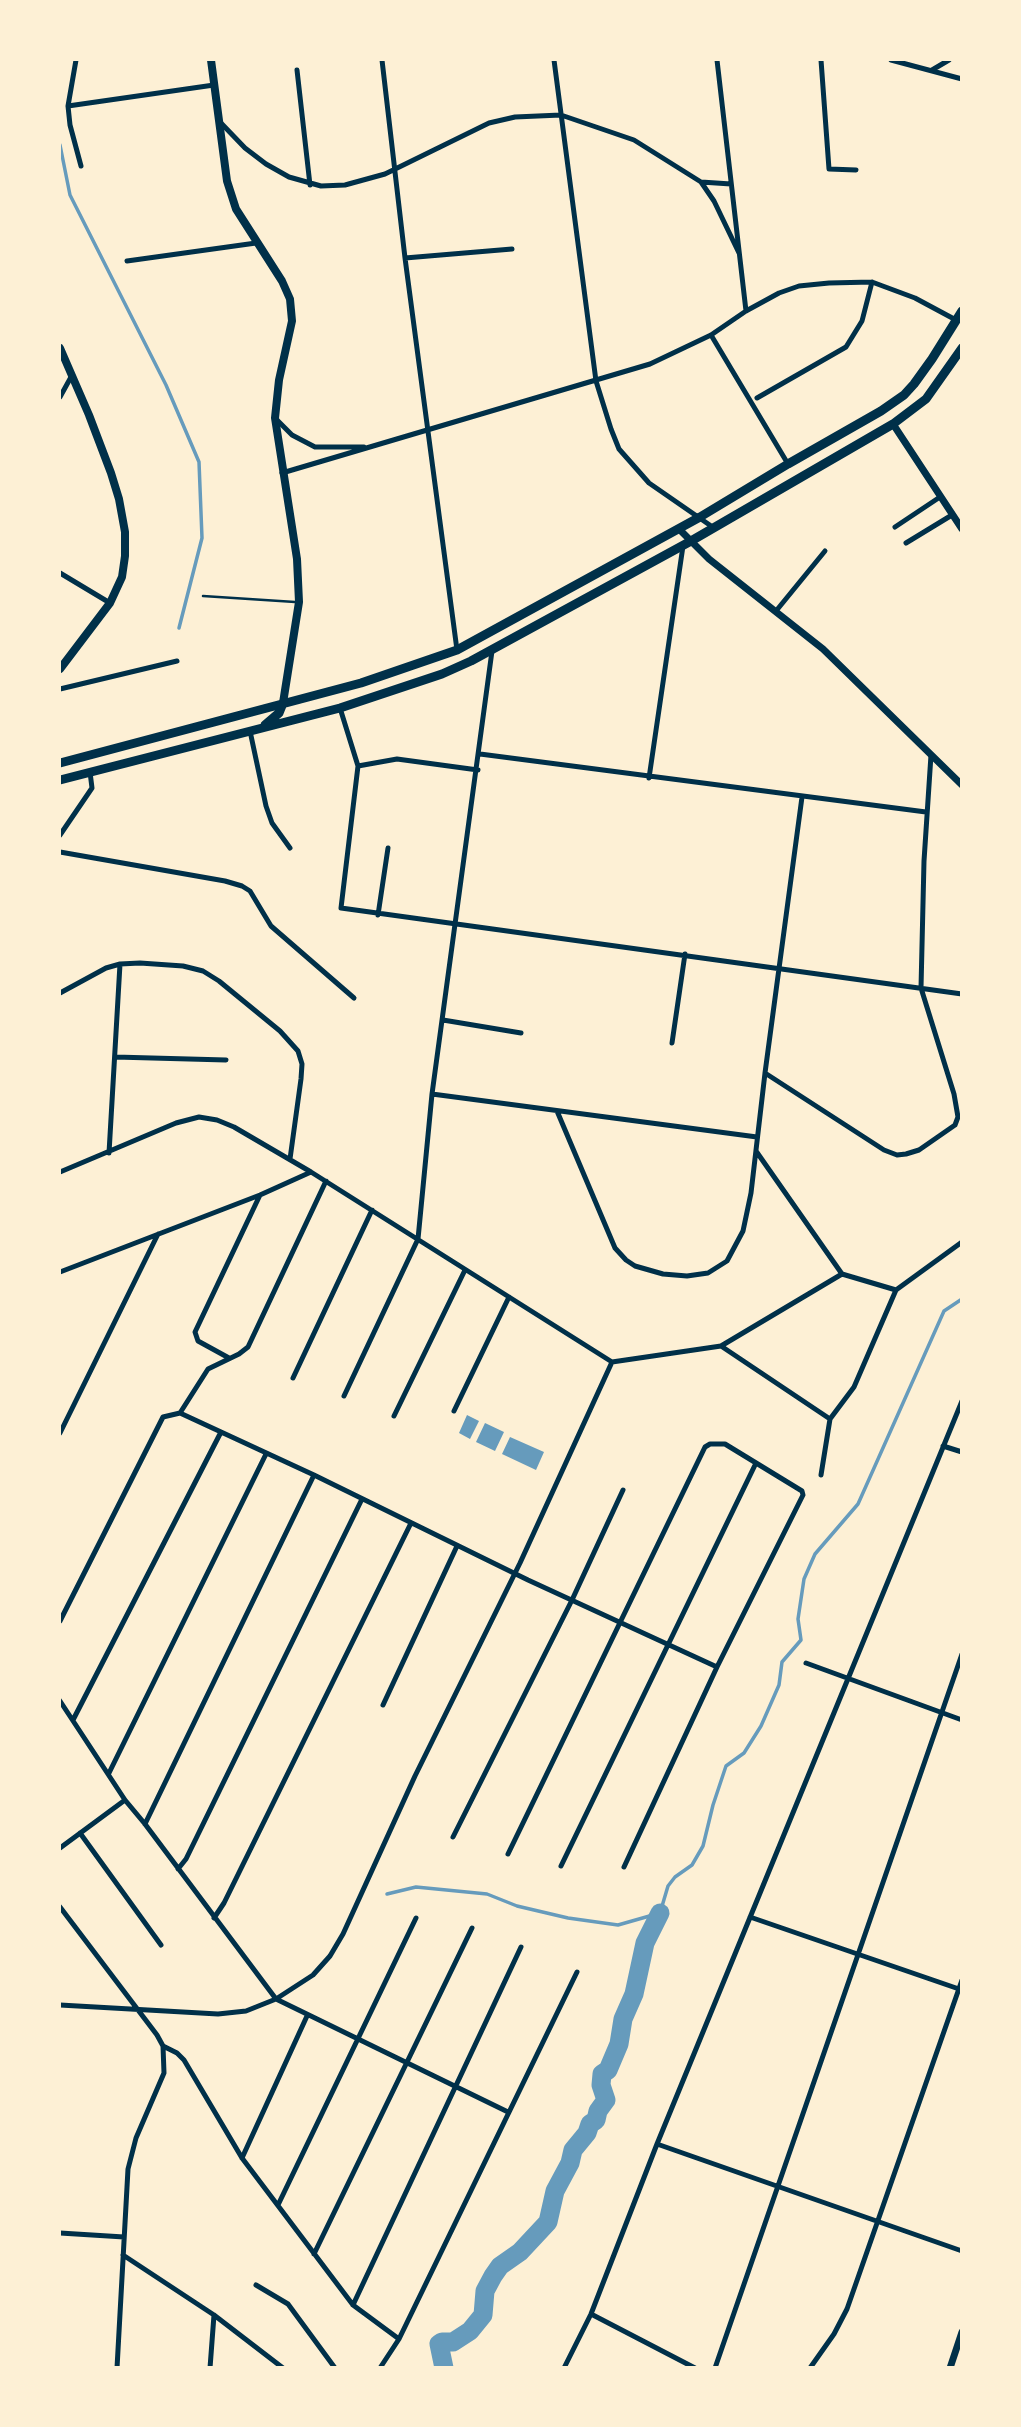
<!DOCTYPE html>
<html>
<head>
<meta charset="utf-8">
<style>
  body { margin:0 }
  #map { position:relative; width:1021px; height:2427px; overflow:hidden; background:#fdf0d5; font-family:"Archivo Narrow",sans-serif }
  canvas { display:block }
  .frame { position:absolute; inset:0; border:61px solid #fdf0d5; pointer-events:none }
</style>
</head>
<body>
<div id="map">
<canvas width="1021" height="2427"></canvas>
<div class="frame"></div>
</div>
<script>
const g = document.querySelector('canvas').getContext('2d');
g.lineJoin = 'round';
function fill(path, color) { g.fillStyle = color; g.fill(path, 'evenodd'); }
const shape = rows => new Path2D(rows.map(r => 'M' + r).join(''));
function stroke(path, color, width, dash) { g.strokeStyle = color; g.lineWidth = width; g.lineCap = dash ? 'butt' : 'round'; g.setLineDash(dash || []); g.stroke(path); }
fill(shape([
  [467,1415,479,1421,470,1439,459,1433],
  [485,1423,504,1432,495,1451,476,1442],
  [510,1437,544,1452,536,1470,502,1454]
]), '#669bbc');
stroke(shape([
  [60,145,70,195,166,385,199,462,202,538,179,628],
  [387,1894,416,1887,487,1894,517,1906,568,1918,618,1925,660,1913,668,1886,675,1877,692,1865,703,1846,713,1805,726,1766,744,1753,761,1726,779,1685,782,1662,801,1640,798,1619,804,1579,815,1554,858,1504,944,1311,962,1299]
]), '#669bbc', 3.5);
stroke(shape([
  [444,2368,439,2344,442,2342,453,2342,470,2331,483,2315,485,2291,493,2276,500,2266,520,2252,548,2222,555,2191,570,2163,573,2150,587,2133,590,2124,596,2120,598,2111,606,2100,601,2085,602,2074,608,2070,619,2044,623,2019,634,1994,645,1943,660,1913]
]), '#669bbc', 19);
stroke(shape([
  [203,596,295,602]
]), '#003049', 2.5);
stroke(shape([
  [76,60,68,106,214,85],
  [382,60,405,258,457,650],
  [554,60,596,381,611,429,619,449,649,483,714,528],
  [717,60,746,311],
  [821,60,829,169,856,170],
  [891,60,962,79],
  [297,70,310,185],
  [932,70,949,60],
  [68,106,70,125,81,166],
  [220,122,245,148,266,164,289,177,321,186,345,185,385,174,489,123,515,117,561,115,634,140,701,182,714,201,739,253],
  [701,182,731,184],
  [405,258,512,249],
  [127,261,256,243],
  [711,335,788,464],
  [60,397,71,377],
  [757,398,846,347,862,321,872,282],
  [275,418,292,435,315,447,364,447],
  [282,473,650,364,711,335,746,311,779,293,799,286,829,283,872,282,915,298,956,320],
  [895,527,940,497],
  [906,543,952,515],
  [60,573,110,603],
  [776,611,825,551],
  [60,689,177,661],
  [340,708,358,766,341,908,962,994],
  [250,731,266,806,272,823,290,848],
  [480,754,926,812],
  [358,766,397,759,478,770],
  [649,778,683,546],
  [60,835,92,788,90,772],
  [60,852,225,881,242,886,250,891,271,926,354,998],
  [378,915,388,848],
  [60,993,106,968,120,964,140,963,183,966,203,971,219,981,280,1031,298,1051,302,1064,301,1079,290,1159],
  [443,1020,521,1033],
  [672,1043,685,954],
  [115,1057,226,1060],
  [765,1073,884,1150,897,1155,906,1154,919,1150,955,1125,958,1117,954,1094,921,988,924,861,931,755],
  [432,1094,757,1137],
  [557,1111,615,1248,626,1260,635,1266,663,1274,687,1276,708,1273,727,1261,743,1231,751,1193,765,1073,802,797],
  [756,1151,842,1274],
  [109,1153,120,964],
  [60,1172,176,1123,199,1117,217,1120,234,1127,311,1172,612,1362,721,1346,842,1274,896,1290,962,1242],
  [60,1272,260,1195,311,1172],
  [721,1346,830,1419],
  [229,1358,198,1341,195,1332,260,1195],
  [293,1378,372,1210],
  [344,1396,418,1239,432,1094,492,651],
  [454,1411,509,1297],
  [180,1413,208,1369,239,1354,248,1347,326,1181],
  [394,1416,465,1270],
  [830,1419,854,1387,896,1290],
  [60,1433,158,1234],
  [943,1446,962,1452],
  [821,1475,830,1419],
  [60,1621,163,1417,180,1413,314,1475,528,1580,717,1667],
  [806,1663,962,1720],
  [60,1701,125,1800,145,1824,276,1999,508,2112],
  [383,1705,457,1546],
  [73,1720,221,1432],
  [109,1773,266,1454],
  [145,1824,314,1475],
  [80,1833,161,1945],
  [453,1837,572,1600,623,1490],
  [60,1848,125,1800],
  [508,1854,705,1447,710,1444,725,1444,802,1491,803,1495,717,1667,624,1867],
  [561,1866,756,1463],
  [178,1869,186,1859,362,1499],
  [60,1907,157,2035,163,2046,177,2053,184,2060,242,2158,353,2305,399,2339],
  [750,1917,959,1989],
  [214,1918,224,1903,411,1523],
  [60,2005,218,2014,246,2011,276,1999,313,1975,330,1956,343,1934,415,1776,520,1563,612,1362],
  [657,2144,962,2251],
  [242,2158,307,2016],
  [278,2205,416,1918],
  [60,2233,124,2237],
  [314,2254,472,1928],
  [123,2255,214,2315,283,2368],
  [256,2285,288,2304,335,2368],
  [353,2305,521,1947],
  [591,2314,695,2368],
  [117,2368,128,2169,136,2138,164,2073,163,2046],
  [210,2368,214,2315],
  [380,2368,399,2339,577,1972],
  [564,2368,591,2314,657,2144,962,1401],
  [715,2368,962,1654],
  [810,2368,834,2334,847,2309,962,1980]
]), '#003049', 5);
stroke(shape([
  [893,424,962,529],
  [679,529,709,559,823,649,962,785],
  [950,2368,962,2332]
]), '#003049', 7);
stroke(shape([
  [211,60,227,181,236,209,282,281,290,299,292,321,279,380,275,418,297,559,299,602,283,703],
  [60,348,89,415,111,473,119,499,125,532,125,556,122,577,110,603,60,669]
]), '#003049', 8);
stroke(shape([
  [265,725,279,713,283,703],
  [60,763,361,683,457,650,700,517,788,464,881,411,904,395,914,384,932,359,962,311],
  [60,780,340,708,442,674,471,661,691,541,893,424,926,399,962,348]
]), '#003049', 9);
</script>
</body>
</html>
